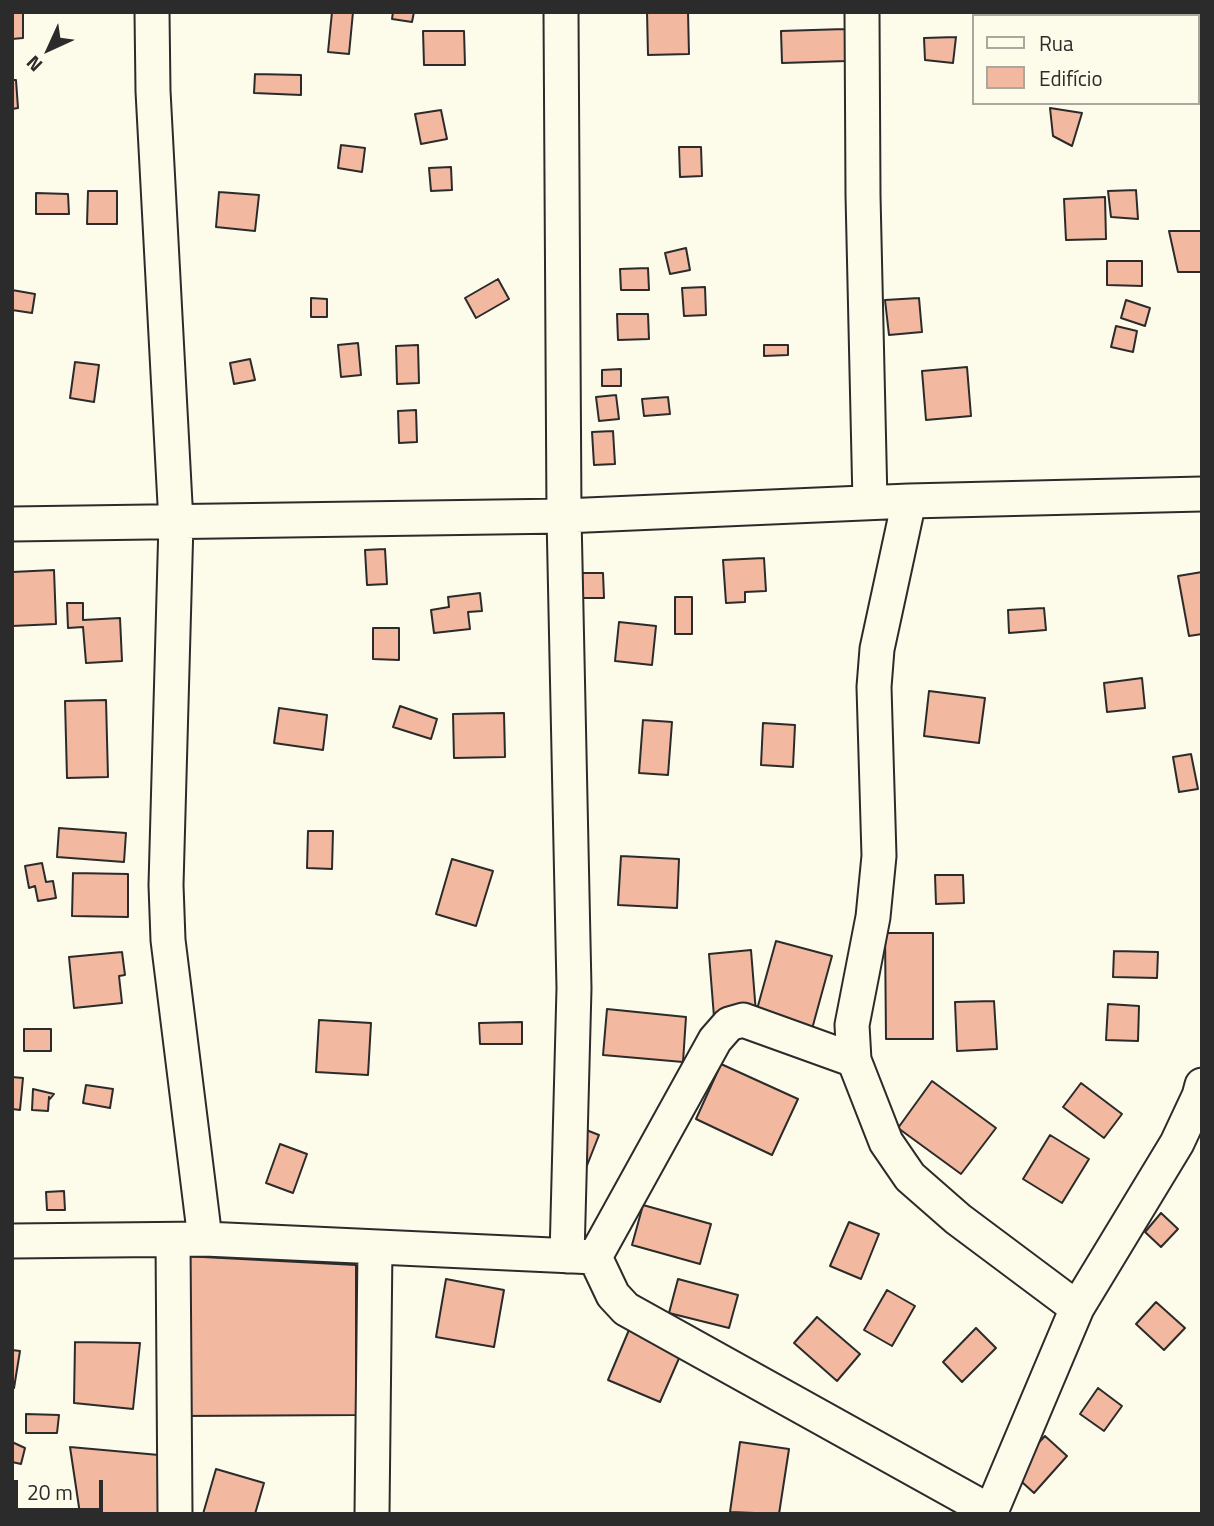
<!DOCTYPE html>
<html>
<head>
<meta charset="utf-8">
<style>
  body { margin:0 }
  #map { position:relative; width:1214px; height:1526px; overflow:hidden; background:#fdfbea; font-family:"Titillium Web",sans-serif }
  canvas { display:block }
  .frame { position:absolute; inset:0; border:14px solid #2b2b2b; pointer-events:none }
  .legend { position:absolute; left:972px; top:14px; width:228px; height:91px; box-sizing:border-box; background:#fdfbea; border:2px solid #a9a89e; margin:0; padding:9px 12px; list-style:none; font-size:21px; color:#2b2b2b }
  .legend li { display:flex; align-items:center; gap:14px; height:35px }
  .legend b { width:35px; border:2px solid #a9a89e }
  .north { position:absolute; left:14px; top:14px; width:70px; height:70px; -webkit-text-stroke:5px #fdfbea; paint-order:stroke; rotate:225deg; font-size:19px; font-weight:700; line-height:28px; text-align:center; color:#2b2b2b }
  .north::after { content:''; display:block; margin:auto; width:24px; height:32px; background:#2b2b2b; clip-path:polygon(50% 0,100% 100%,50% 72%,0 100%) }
  .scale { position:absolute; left:14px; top:1480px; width:89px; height:32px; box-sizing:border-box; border:4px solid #2b2b2b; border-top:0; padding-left:9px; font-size:21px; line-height:24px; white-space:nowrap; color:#2b2b2b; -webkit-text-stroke:5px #fdfbea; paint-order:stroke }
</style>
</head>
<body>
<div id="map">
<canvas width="1214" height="1526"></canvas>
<div class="frame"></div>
<ul class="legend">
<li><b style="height:9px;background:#fdfbea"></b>Rua</li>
<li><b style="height:19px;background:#f2b8a0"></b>Edifício</li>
</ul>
<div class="north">N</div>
<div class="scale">20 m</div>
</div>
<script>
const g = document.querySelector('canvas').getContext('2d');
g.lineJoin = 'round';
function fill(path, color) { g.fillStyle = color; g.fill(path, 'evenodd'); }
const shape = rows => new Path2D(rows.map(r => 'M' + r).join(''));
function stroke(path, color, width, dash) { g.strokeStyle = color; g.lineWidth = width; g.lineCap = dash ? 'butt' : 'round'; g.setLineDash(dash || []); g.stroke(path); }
const building = shape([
  [12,12,23,12,23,38,12,39,12,12],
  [332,12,353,12,349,54,328,52,332,12],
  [393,12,414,12,412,22,392,19,393,12],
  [647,12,688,12,689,54,648,55,647,12],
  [845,29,847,61,782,63,781,31,845,29],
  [423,31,464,31,465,65,424,65,423,31],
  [956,37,953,63,925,60,924,38,956,37],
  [255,74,301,75,301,95,254,93,255,74],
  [12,80,16,80,18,108,12,109,12,80],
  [1050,108,1082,113,1072,146,1053,136,1050,108],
  [441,110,447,139,421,144,415,114,441,110],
  [341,145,365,148,362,172,338,168,341,145],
  [679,147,701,147,702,176,680,177,679,147],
  [451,167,452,190,431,191,429,168,451,167],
  [1136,190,1138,219,1111,217,1108,191,1136,190],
  [88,191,117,191,117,224,87,224,88,191],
  [219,192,259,195,255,231,216,227,219,192],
  [36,193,68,194,69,214,36,214,36,193],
  [1105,197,1106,239,1066,240,1064,199,1105,197],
  [1169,231,1202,231,1202,272,1178,272,1169,231],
  [686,248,690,270,670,274,665,253,686,248],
  [1107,261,1142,261,1142,286,1107,285,1107,261],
  [648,268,649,290,621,290,620,269,648,268],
  [498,279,509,299,476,318,465,298,498,279],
  [705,287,706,315,684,316,682,288,705,287],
  [12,290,35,294,32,313,12,310,12,290],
  [311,298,327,299,327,317,311,317,311,298],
  [919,298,922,332,889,335,885,300,919,298],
  [1126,300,1150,308,1145,326,1121,318,1126,300],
  [617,314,648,314,649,339,618,340,617,314],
  [1116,326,1137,331,1133,352,1111,347,1116,326],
  [358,343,361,375,341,377,338,345,358,343],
  [418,345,419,383,397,384,396,346,418,345],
  [764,345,788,345,788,355,764,356,764,345],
  [250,359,255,380,234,384,230,363,250,359],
  [75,362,99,365,94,402,70,398,75,362],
  [967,367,971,416,926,420,922,371,967,367],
  [621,369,621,386,602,386,602,370,621,369],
  [616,395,619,419,599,421,596,397,616,395],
  [668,397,670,414,644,416,642,399,668,397],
  [416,410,417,442,399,443,398,411,416,410],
  [613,431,615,464,594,465,592,432,613,431],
  [385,549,387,584,367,585,365,550,385,549],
  [764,558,766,591,745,592,745,602,726,603,723,560,764,558],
  [54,570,56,624,12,626,12,572,54,570],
  [1202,572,1202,634,1189,636,1178,576,1202,572],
  [581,573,603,573,604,598,582,598,581,573],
  [480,593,482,611,468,612,470,629,434,633,431,610,449,607,448,597,480,593],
  [675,597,692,597,692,634,675,634,675,597],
  [67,603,83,603,83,620,120,618,122,661,86,663,83,627,68,628,67,603],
  [1044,608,1046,630,1009,633,1008,610,1044,608],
  [619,622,656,626,652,665,615,661,619,622],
  [373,628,399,628,399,660,373,659,373,628],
  [1142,678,1145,708,1107,712,1104,683,1142,678],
  [929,691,985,698,979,743,924,736,929,691],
  [106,700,108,777,67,778,65,701,106,700],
  [400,706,437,719,431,739,393,727,400,706],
  [279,708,327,715,323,750,274,743,279,708],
  [504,713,505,757,454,758,453,714,504,713],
  [643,720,672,722,668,775,639,773,643,720],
  [763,723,795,725,793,767,761,765,763,723],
  [1191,754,1198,789,1179,792,1173,757,1191,754],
  [59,828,126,833,124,862,57,857,59,828],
  [308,831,333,831,332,869,307,868,308,831],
  [621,856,679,859,677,908,618,905,621,856],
  [452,859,493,871,476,926,436,914,452,859],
  [42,863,46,882,53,881,56,898,38,901,35,886,29,888,25,866,42,863],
  [73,873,128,874,128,917,72,916,73,873],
  [935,875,963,875,964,903,936,904,935,875],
  [885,933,933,933,933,1039,886,1039,885,933],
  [776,941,832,956,812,1029,756,1013,776,941],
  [751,950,756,1013,714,1017,709,954,751,950],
  [1114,951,1158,952,1157,978,1113,977,1114,951],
  [122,952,125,975,119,976,122,1003,74,1008,69,957,122,952],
  [994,1001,997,1049,957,1051,955,1002,994,1001],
  [1108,1004,1139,1006,1138,1041,1106,1040,1108,1004],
  [607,1009,686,1017,683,1062,603,1055,607,1009],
  [319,1020,371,1023,368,1075,316,1072,319,1020],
  [522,1022,522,1044,480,1044,479,1023,522,1022],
  [24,1029,51,1029,51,1051,24,1051,24,1029],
  [721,1064,798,1099,772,1155,696,1119,721,1064],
  [12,1077,23,1078,20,1110,12,1109,12,1077],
  [932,1081,996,1128,961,1174,898,1128,932,1081],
  [1081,1083,1122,1114,1104,1138,1063,1107,1081,1083],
  [86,1085,113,1089,110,1108,83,1103,86,1085],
  [33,1089,54,1094,50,1099,49,1097,48,1111,32,1110,33,1089],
  [566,1122,599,1135,586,1168,553,1154,566,1122],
  [1050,1135,1089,1159,1062,1203,1023,1179,1050,1135],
  [280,1144,307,1154,293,1193,266,1183,280,1144],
  [64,1191,65,1210,47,1210,46,1192,64,1191],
  [643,1205,711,1224,700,1264,632,1245,643,1205],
  [1161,1213,1178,1229,1161,1247,1145,1232,1161,1213],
  [849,1222,879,1234,861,1279,830,1266,849,1222],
  [184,1256,356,1265,356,1415,182,1416,184,1256],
  [446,1279,504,1290,494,1347,436,1337,446,1279],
  [678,1279,738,1295,729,1328,669,1313,678,1279],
  [887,1290,915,1306,892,1346,864,1330,887,1290],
  [1156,1302,1185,1328,1164,1350,1136,1324,1156,1302],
  [817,1317,860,1354,837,1381,794,1343,817,1317],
  [634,1318,687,1340,660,1402,608,1380,634,1318],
  [976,1328,996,1348,962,1382,943,1362,976,1328],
  [75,1342,140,1343,133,1409,74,1403,75,1342],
  [12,1350,20,1351,14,1388,12,1388,12,1350],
  [1098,1388,1122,1406,1104,1431,1080,1414,1098,1388],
  [26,1414,59,1415,57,1433,26,1433,26,1414],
  [1045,1436,1067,1456,1034,1493,1011,1472,1045,1436],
  [12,1442,25,1448,21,1464,12,1462,12,1442],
  [740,1442,789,1449,779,1514,730,1512,740,1442],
  [70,1447,159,1455,162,1514,80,1514,70,1447],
  [216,1469,264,1483,255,1514,203,1514,216,1469]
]);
fill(building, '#f2b8a0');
stroke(building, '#2b2b2b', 2);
const minor = shape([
  [152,12,153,91,176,523,166,885,168,940,205,1239],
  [561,12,564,516,574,988,567,1256],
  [862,12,863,195,870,502],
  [909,501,877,649,874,687,879,856,873,917,852,1025,854,1060,886,1142,910,1177,958,1219,1077,1308],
  [12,524,564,516,909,501,1202,494],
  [12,1241,205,1239,595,1257],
  [173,1241,175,1514],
  [595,1257,613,1295,626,1309,991,1512],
  [595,1257,715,1040,729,1024,743,1020,854,1060],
  [372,1514,375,1247],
  [990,1514,1077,1308,1177,1143,1199,1096,1202,1085]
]);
stroke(minor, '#2b2b2b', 37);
stroke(minor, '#fdfbea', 33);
</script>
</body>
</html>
